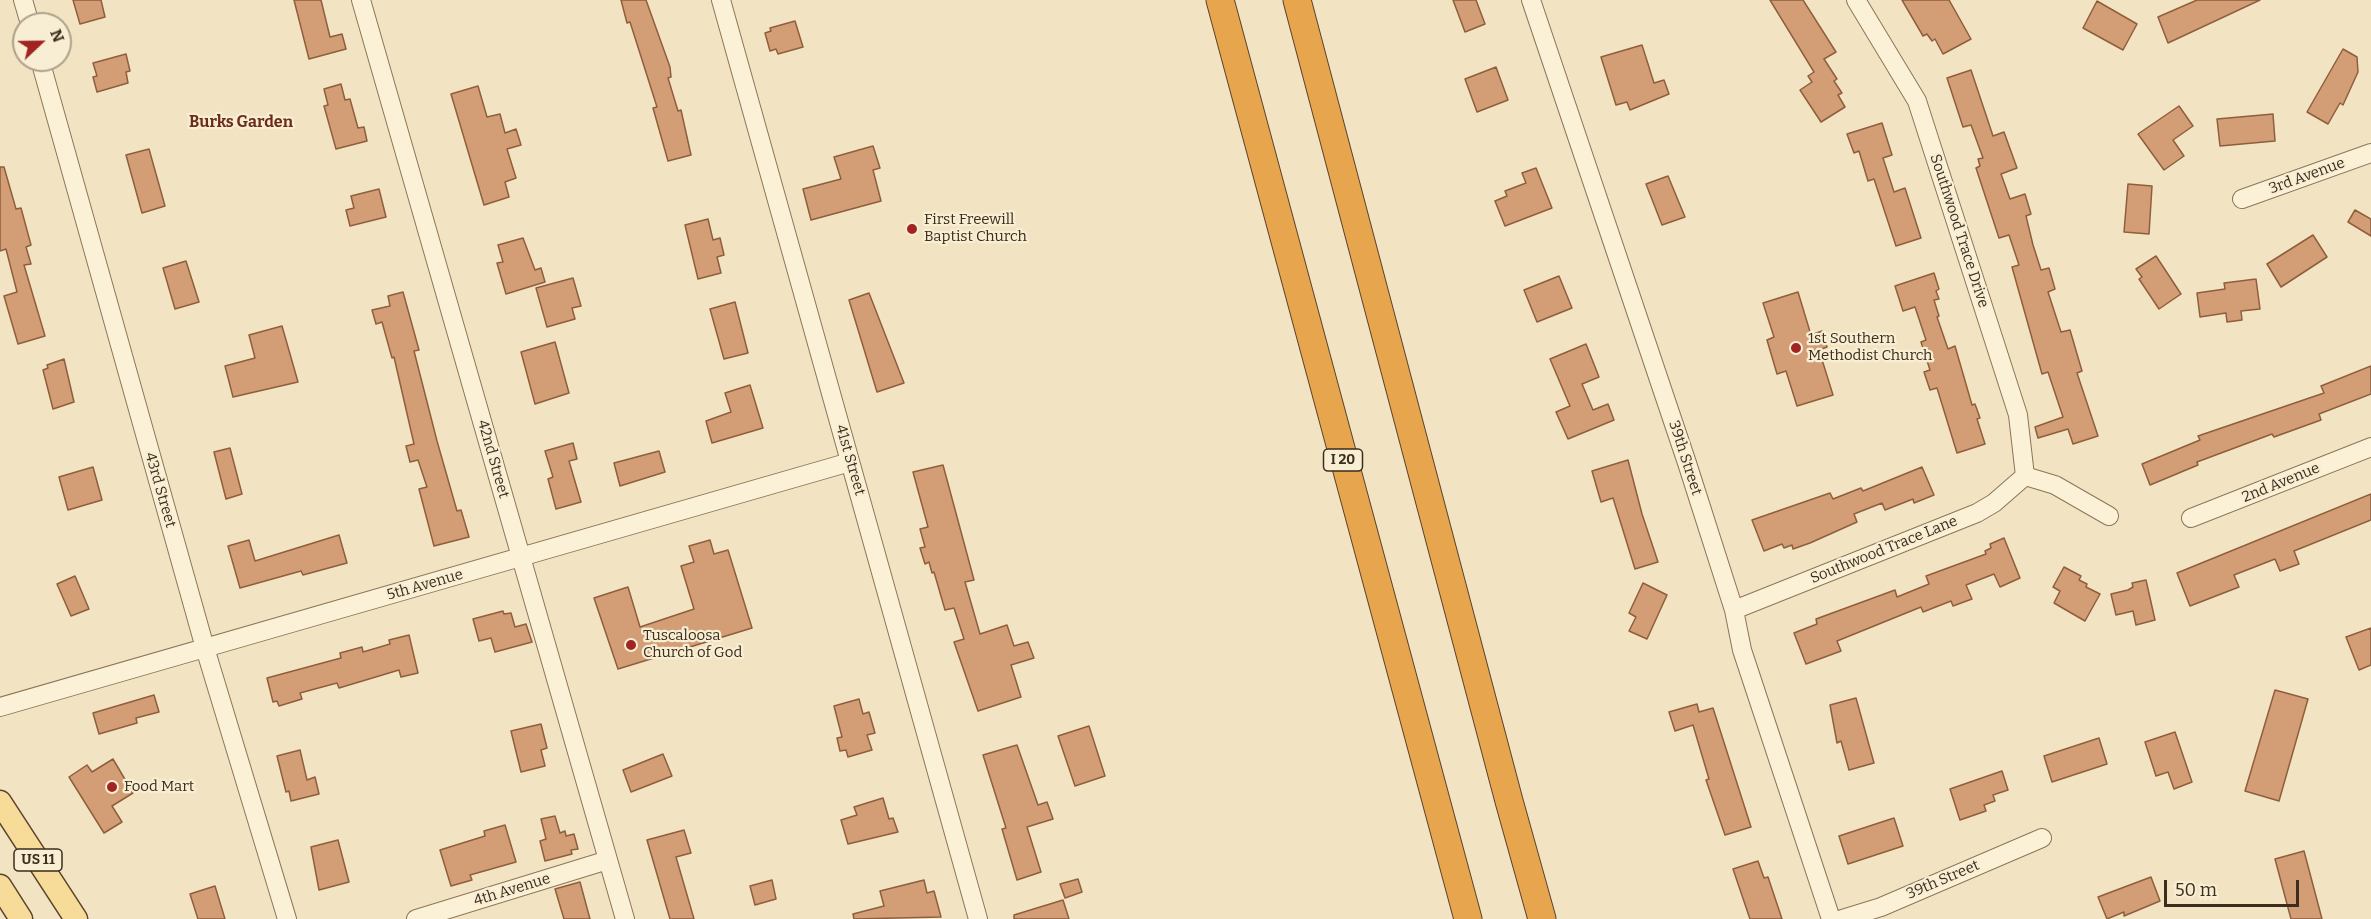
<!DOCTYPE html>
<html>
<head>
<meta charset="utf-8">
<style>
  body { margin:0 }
  #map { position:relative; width:2371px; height:919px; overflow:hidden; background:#f2e4c3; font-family:Bitter,serif }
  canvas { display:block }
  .north { position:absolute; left:12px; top:12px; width:60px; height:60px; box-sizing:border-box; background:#f8eed3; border:2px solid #ada18a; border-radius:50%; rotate:68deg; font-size:16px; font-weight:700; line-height:24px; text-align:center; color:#3c2d1d }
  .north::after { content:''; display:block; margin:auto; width:21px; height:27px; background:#a12423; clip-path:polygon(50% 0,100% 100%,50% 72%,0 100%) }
  .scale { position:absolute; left:2164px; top:880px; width:135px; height:27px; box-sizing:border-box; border:3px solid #3c2d1d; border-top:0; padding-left:8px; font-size:18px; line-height:21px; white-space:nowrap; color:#3c2d1d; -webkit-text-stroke:4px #f8eed3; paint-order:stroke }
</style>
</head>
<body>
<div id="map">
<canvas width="2371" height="919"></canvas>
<div class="north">N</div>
<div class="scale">50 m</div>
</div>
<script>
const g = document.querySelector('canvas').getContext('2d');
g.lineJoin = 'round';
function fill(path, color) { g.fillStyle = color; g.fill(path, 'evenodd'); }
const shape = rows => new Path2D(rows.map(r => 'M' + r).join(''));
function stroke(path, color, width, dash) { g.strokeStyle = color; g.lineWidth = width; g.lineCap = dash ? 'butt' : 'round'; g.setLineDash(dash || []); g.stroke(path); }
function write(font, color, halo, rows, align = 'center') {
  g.font = font + ' Bitter,serif'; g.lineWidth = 4.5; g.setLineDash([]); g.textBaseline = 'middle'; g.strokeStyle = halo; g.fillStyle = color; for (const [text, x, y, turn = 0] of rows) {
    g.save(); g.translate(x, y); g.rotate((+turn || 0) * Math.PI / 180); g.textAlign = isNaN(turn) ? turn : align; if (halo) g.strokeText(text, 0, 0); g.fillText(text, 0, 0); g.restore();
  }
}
const building = shape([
  [73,0,101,0,105,17,80,24,73,0],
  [294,0,321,0,330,37,342,34,346,49,309,59,294,0],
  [621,0,646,0,670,67,671,77,668,78,678,111,681,110,691,155,668,161,653,108,657,107,630,22,627,23,621,0],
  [1453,0,1476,0,1485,24,1465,32,1453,0],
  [1770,0,1803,0,1836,52,1824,59,1837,79,1834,81,1842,93,1838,95,1845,107,1821,122,1800,90,1812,82,1808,76,1814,72,1770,0],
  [1902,0,1949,0,1971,39,1943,54,1935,39,1932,41,1927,34,1923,36,1902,0],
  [2197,0,2260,0,2168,43,2158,17,2197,0],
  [2097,1,2137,24,2123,50,2083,28,2097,1],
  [795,21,803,47,778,54,776,49,770,51,765,33,771,31,770,28,795,21],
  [1642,45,1654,83,1664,80,1669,94,1630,110,1627,102,1616,105,1601,57,1642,45],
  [2343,49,2357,57,2358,72,2343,105,2340,103,2328,124,2307,112,2343,49],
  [126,54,130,71,126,72,128,83,97,92,93,77,97,76,93,63,126,54],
  [1496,67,1508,100,1477,112,1465,79,1496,67],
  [1971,70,1993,136,2004,132,2017,168,2001,174,2010,199,2025,194,2031,214,2026,216,2033,245,2041,270,2049,268,2055,289,2048,292,2061,332,2070,330,2082,371,2077,373,2098,436,2073,444,2068,429,2038,438,2035,427,2063,417,2048,372,2042,374,2012,267,2019,265,2009,235,1999,238,1976,168,1980,166,1978,159,1983,158,1971,125,1963,127,1947,78,1971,70],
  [341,84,345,100,350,99,358,128,364,127,367,141,336,149,324,106,328,105,324,89,341,84],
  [478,86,487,117,500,114,505,133,516,129,521,145,507,149,516,178,505,182,509,197,484,205,451,94,478,86],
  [2179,106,2193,126,2173,140,2184,156,2164,170,2138,134,2179,106],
  [2273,114,2275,141,2220,146,2217,119,2273,114],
  [1882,123,1892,155,1883,158,1894,192,1905,188,1921,238,1896,246,1874,179,1868,181,1859,151,1854,153,1847,134,1882,123],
  [873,146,880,168,873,170,881,201,811,220,803,189,841,179,834,157,873,146],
  [149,149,165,206,142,213,126,155,149,149],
  [0,167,4,167,16,209,21,208,31,245,26,247,31,264,24,265,45,336,18,344,4,296,17,292,6,249,0,251,0,167],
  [1536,168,1552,208,1505,226,1495,201,1507,196,1505,191,1526,183,1522,173,1536,168],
  [1668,176,1685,217,1662,225,1646,184,1668,176],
  [2128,184,2152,186,2149,234,2124,232,2128,184],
  [379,189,386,217,350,226,346,210,354,208,351,196,379,189],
  [2355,210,2371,219,2371,236,2348,222,2355,210],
  [708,219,713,240,720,238,724,255,717,257,721,273,698,279,685,225,708,219],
  [2313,235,2327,257,2281,287,2267,264,2313,235],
  [523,238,535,270,541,268,545,282,506,294,497,263,503,262,498,245,523,238],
  [2156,256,2181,294,2159,309,2139,279,2142,277,2136,269,2156,256],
  [186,261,199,302,175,309,163,268,186,261],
  [1934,273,1939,289,1936,291,1939,299,1934,300,1939,316,1937,317,1948,349,1955,346,1972,405,1975,404,1980,418,1977,419,1985,444,1957,453,1937,388,1930,390,1924,372,1930,370,1921,342,1926,340,1915,307,1903,311,1895,286,1934,273],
  [1559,276,1572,308,1537,322,1524,290,1559,276],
  [573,278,581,306,572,308,575,319,547,327,536,288,573,278],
  [2256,279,2260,309,2241,311,2242,320,2227,322,2226,313,2200,317,2197,293,2225,289,2224,283,2256,279],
  [403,292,419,350,414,351,437,441,457,511,461,510,469,537,434,546,419,489,427,487,418,460,410,462,406,446,414,444,394,357,392,358,382,322,376,324,372,310,390,306,388,296,403,292],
  [1798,292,1811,335,1822,331,1827,347,1819,350,1833,395,1797,406,1786,371,1777,374,1767,340,1774,337,1763,303,1798,292],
  [869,293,904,383,877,392,849,300,869,293],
  [735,302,748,353,724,359,710,309,735,302],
  [282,326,298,382,233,397,225,366,255,358,249,335,282,326],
  [555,342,569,393,535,404,521,352,555,342],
  [1586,344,1599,377,1582,384,1593,410,1608,404,1614,420,1568,439,1556,412,1570,406,1550,359,1586,344],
  [64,359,74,402,53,409,43,370,48,368,47,365,64,359],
  [2371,366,2371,394,2319,414,2321,420,2274,437,2272,434,2197,462,2198,465,2150,485,2142,464,2200,440,2198,436,2324,393,2321,386,2371,366],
  [750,385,763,428,712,443,706,421,731,412,725,393,750,385],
  [573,443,577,459,569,461,581,502,556,509,548,479,553,477,545,451,573,443],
  [230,448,242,494,226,499,214,452,230,448],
  [659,451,665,472,620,486,614,463,659,451],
  [1628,460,1642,514,1658,562,1635,569,1613,498,1601,502,1592,471,1628,460],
  [943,465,974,580,965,582,980,634,1007,625,1014,646,1028,642,1034,658,1011,665,1021,697,978,711,954,642,964,639,954,608,945,610,934,572,932,573,929,562,925,564,920,548,925,547,920,529,928,527,913,472,943,465],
  [93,467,102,500,68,510,59,477,93,467],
  [1922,467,1934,495,1914,503,1913,499,1885,510,1882,503,1854,514,1857,522,1810,543,1793,549,1792,545,1784,548,1782,544,1764,551,1752,520,1830,493,1833,499,1861,488,1863,491,1922,467],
  [2371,494,2371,520,2294,551,2299,564,2280,571,2275,559,2234,575,2239,587,2190,606,2177,573,2371,494],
  [339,535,347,563,303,575,301,571,240,588,228,546,249,540,255,561,339,535],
  [2004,538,2020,578,2000,587,1994,574,1966,585,1972,599,1953,606,1951,601,1923,612,1921,607,1837,641,1841,651,1806,664,1794,633,1817,624,1816,619,1895,590,1897,597,1929,584,1926,576,1986,554,1985,551,1991,548,1990,544,2004,538],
  [710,540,714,554,728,550,752,628,618,669,594,598,628,587,640,627,694,609,681,566,694,562,689,546,710,540],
  [2064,567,2081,576,2079,580,2087,584,2086,587,2100,594,2085,621,2054,603,2060,591,2053,587,2064,567],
  [75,576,89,609,71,616,57,584,75,576],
  [2146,580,2155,620,2136,625,2133,611,2116,615,2111,594,2128,590,2133,587,2132,583,2146,580],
  [1643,583,1667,595,1647,639,1629,631,1636,617,1629,613,1643,583],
  [503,611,504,614,511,613,515,627,526,624,532,642,495,652,491,638,479,641,473,619,503,611],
  [2371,628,2371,665,2359,670,2346,637,2371,628],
  [409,635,418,673,401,677,399,670,339,688,337,683,300,693,302,699,279,706,277,701,273,702,267,678,341,658,340,653,362,647,363,652,390,644,389,640,409,635],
  [2275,690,2308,699,2279,801,2245,791,2275,690],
  [154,695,159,712,136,718,137,723,99,734,93,713,154,695],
  [1856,698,1874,763,1849,770,1841,741,1837,743,1830,705,1856,698],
  [859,699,863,714,869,712,875,733,867,735,872,750,848,757,846,750,840,751,837,738,842,737,834,706,859,699],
  [1697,704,1699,712,1713,708,1751,827,1725,835,1706,780,1709,779,1693,725,1675,731,1669,712,1697,704],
  [541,724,547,748,541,750,545,766,521,772,511,731,541,724],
  [1089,726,1105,776,1075,786,1058,736,1089,726],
  [2175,732,2192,782,2174,789,2168,772,2156,776,2145,742,2175,732],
  [2099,738,2107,764,2052,782,2044,756,2099,738],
  [1017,745,1038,805,1047,802,1053,819,1027,827,1041,872,1017,880,1002,829,1006,828,983,755,1017,745],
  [300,750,307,780,315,777,319,794,291,801,289,791,286,792,277,756,300,750],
  [663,754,672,776,631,792,623,770,663,754],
  [113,759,133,793,112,806,122,822,104,833,69,777,87,765,92,772,113,759],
  [2002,771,2008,790,1993,795,1995,801,1984,805,1986,811,1960,820,1950,789,2002,771],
  [883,798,889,819,893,818,898,832,848,844,841,820,857,815,854,807,883,798],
  [555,816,560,833,565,831,566,836,574,834,578,849,571,850,572,854,545,861,540,841,546,839,541,819,555,816],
  [1894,818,1903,846,1848,864,1839,836,1894,818],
  [505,825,516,862,470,875,472,880,451,886,440,850,485,836,484,831,505,825],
  [684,830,691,853,676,857,694,919,670,919,647,840,684,830],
  [338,840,349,882,319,890,311,847,338,840],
  [2304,851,2322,919,2291,919,2275,859,2304,851],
  [1758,861,1764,878,1768,877,1782,919,1750,919,1733,869,1758,861],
  [2151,877,2160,901,2124,916,2124,912,2107,919,2098,897,2151,877],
  [1078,879,1082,892,1065,898,1060,884,1078,879],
  [772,880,776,899,755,905,750,886,772,880],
  [924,880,927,893,934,891,941,917,854,919,853,914,884,906,880,891,924,880],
  [580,882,590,919,564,919,555,889,580,882],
  [215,886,225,919,198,919,190,894,215,886],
  [1063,900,1069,919,1014,919,1014,915,1063,900]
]);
fill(building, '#d39e76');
stroke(building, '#8f5e3c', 1.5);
const minor = shape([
  [23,0,30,24],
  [361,0,625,919],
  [721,0,978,919],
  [1531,0,1687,463,1734,610,1742,650,1831,919],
  [1856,0,1917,101,2018,415,2025,476],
  [40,60,205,648,287,919],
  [2242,199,2371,153],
  [2025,476,2055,485,2109,516],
  [2191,518,2371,447],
  [1734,610,1977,513,1994,503,2025,476],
  [0,707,850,462],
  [416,919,608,860],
  [1842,919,1881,907,2042,838]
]);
const major = shape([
  [0,802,76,919],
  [0,886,21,919]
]);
const highway = shape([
  [1220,0,1468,919],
  [1297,0,1509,801,1542,919]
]);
stroke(minor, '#8d7558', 20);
stroke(major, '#5b432d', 25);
stroke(highway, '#5b432d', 29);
stroke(minor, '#fbf1d7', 18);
stroke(major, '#f7db98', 22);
stroke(highway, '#e7a64e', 27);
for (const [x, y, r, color] of [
  [912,229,6,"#a12423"],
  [1796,348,6,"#a12423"],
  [631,645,6,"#a12423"],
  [112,787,6,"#a12423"]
]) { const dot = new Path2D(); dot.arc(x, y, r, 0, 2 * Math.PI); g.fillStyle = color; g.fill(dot); stroke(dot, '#f8eed3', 2); }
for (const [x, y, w] of [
  [1343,460,39],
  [38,860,48]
]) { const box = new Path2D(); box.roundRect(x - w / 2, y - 11, w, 22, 4.5); g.fillStyle = '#f8eed3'; g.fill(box); stroke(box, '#3c2d1d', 1.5); }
write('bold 14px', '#3c2d1d', null, [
  ["I 20",1343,460],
  ["US 11",38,860]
]);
write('15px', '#3c2d1d', '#f8eed3', [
  ["3rd Avenue",2307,176,-20],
  ["Southwood Trace Drive",1959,231,72],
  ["39th Street",1685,458,72],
  ["42nd Street",493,459,74],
  ["41st Street",850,460,74],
  ["2nd Avenue",2281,483,-22],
  ["43rd Street",160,490,74],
  ["Southwood Trace Lane",1884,550,-22],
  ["5th Avenue",425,585,-16],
  ["39th Street",1943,880,-23],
  ["4th Avenue",512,890,-17]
]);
write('15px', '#3c2d1d', '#f8eed3', [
  ["First Freewill",924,220],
  ["Baptist Church",924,237],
  ["1st Southern",1808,339],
  ["Methodist Church",1808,356],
  ["Tuscaloosa",643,636],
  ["Church of God",643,653],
  ["Food Mart",124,787]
], 'left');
write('bold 16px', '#6c2c19', '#f8eed3', [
  ["Burks Garden",241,123]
]);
</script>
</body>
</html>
